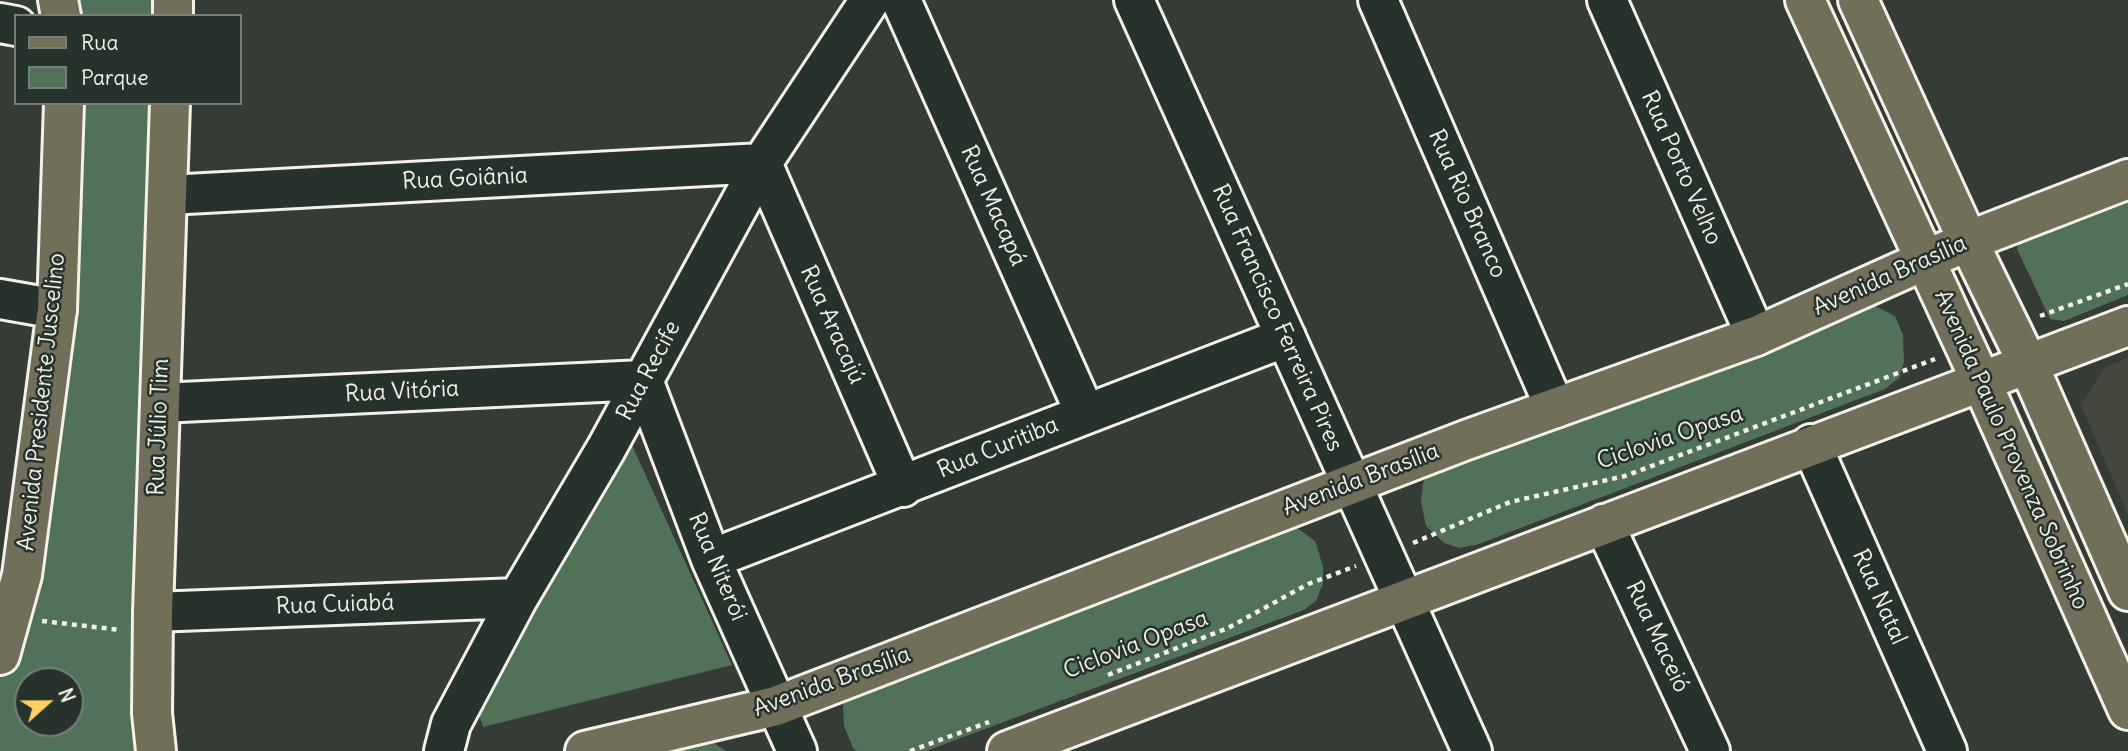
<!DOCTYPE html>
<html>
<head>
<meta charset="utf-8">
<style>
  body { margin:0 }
  #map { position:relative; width:2128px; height:751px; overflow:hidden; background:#343c35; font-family:Delius,sans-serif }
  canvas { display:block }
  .legend { position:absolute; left:14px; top:14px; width:228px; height:91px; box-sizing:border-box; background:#26332d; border:2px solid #787f78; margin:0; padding:9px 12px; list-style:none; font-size:21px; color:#f4f1e8 }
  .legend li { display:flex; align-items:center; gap:14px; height:35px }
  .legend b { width:35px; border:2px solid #787f78 }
  .north { position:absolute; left:14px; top:667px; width:70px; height:70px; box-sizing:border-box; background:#26332d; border:2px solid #787f78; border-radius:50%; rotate:69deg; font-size:19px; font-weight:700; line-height:28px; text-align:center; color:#f4f1e8 }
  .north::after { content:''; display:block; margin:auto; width:24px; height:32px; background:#ffd166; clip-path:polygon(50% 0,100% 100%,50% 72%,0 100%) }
</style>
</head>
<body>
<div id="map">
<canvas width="2128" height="751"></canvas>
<ul class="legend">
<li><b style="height:9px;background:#716e59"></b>Rua</li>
<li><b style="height:19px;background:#517159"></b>Parque</li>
</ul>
<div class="north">N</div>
</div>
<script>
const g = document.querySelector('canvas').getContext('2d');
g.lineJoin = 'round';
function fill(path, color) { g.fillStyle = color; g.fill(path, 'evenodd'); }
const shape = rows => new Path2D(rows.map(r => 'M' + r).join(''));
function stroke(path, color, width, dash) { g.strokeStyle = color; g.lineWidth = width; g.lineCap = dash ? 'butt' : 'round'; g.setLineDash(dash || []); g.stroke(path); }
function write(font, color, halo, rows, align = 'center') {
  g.font = font + ' Delius,sans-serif'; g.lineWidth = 5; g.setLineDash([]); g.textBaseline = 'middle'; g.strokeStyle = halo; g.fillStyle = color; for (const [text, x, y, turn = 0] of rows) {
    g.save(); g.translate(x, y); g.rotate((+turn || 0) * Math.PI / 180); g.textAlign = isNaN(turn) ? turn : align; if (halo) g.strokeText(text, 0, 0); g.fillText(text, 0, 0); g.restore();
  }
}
fill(shape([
  [2128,357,2128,515,2081,405,2104,368]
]), '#44473e');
fill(shape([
  [66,0,152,0,152,16,69,16],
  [76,103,149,103,130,706,134,751,0,751,0,668],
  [28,681,70,681,70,723,28,723],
  [2128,183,2128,295,2064,321,2050,319,2017,249,2022,230],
  [1851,305,1875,306,1895,316,1903,335,1904,362,1899,378,1885,389,1476,545,1459,548,1444,543,1426,526,1421,502,1423,483,1433,467],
  [627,434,732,665,483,727,471,690],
  [1274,526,1296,527,1315,541,1323,566,1323,583,1316,601,1304,610,926,751,857,751,853,748,844,726,843,705,848,687],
  [704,737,726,751,615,751]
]), '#517159');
const minor = shape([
  [901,0,1085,413],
  [1134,0,1472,751],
  [1378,0,1555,408],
  [1607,0,1756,336],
  [0,23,16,26],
  [168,195,762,163,903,487],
  [0,299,57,309],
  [160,403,643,380,711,559,797,751],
  [1811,444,1947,751],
  [1604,524,1710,751],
  [711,559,1286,337],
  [153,612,518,598],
  [444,751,451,724,518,598,606,449,762,163,870,0]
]);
const major = shape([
  [58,0,61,16],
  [1805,0,1981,381,2128,710],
  [1858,0,1968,241,2027,362,2128,591],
  [173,16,173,0],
  [0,655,22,575,57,309,64,103],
  [156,751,152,713,153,612,170,103],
  [585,751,776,706,1466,440,1756,336,1968,241,2128,179],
  [1007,751,2128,326]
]);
stroke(minor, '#f4f1e8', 44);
stroke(major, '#f4f1e8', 44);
stroke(shape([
  [2040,316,2128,284],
  [1413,543,1510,502,1625,476,1935,359],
  [42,621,121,630],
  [1108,675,1228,628,1308,584,1356,566],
  [910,751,989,722]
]), '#f4f1e8', 4.5, [5, 5]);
stroke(minor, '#26332d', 38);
stroke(major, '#716e59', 38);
write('23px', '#f4f1e8', '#26332d', [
  ["Rua Porto Velho",1681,168,66],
  ["Rua Goiânia",465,179,-3],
  ["Rua Rio Branco",1467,204,66],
  ["Rua Macapá",993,206,66],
  ["Avenida Brasília",1890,276,-24],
  ["Rua Francisco Ferreira Pires",1277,318,66],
  ["Rua Aracajú",832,325,66],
  ["Rua Recife",649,371,-62],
  ["Rua Vitória",402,392,-3],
  ["Avenida Presidente Juscelino",42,402,-84],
  ["Rua Júlio Tim",159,427,-88],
  ["Ciclovia Opasa",1670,438,-19],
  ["Rua Curitiba",998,448,-22],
  ["Avenida Paulo Provenza Sobrinho",2011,450,66],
  ["Avenida Brasília",1361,480,-21],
  ["Rua Niterói",717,567,67],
  ["Rua Natal",1879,597,66],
  ["Rua Cuiabá",335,605,-2],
  ["Rua Maceió",1657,637,65],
  ["Ciclovia Opasa",1136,645,-21],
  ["Avenida Brasília",832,682,-20]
]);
</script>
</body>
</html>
